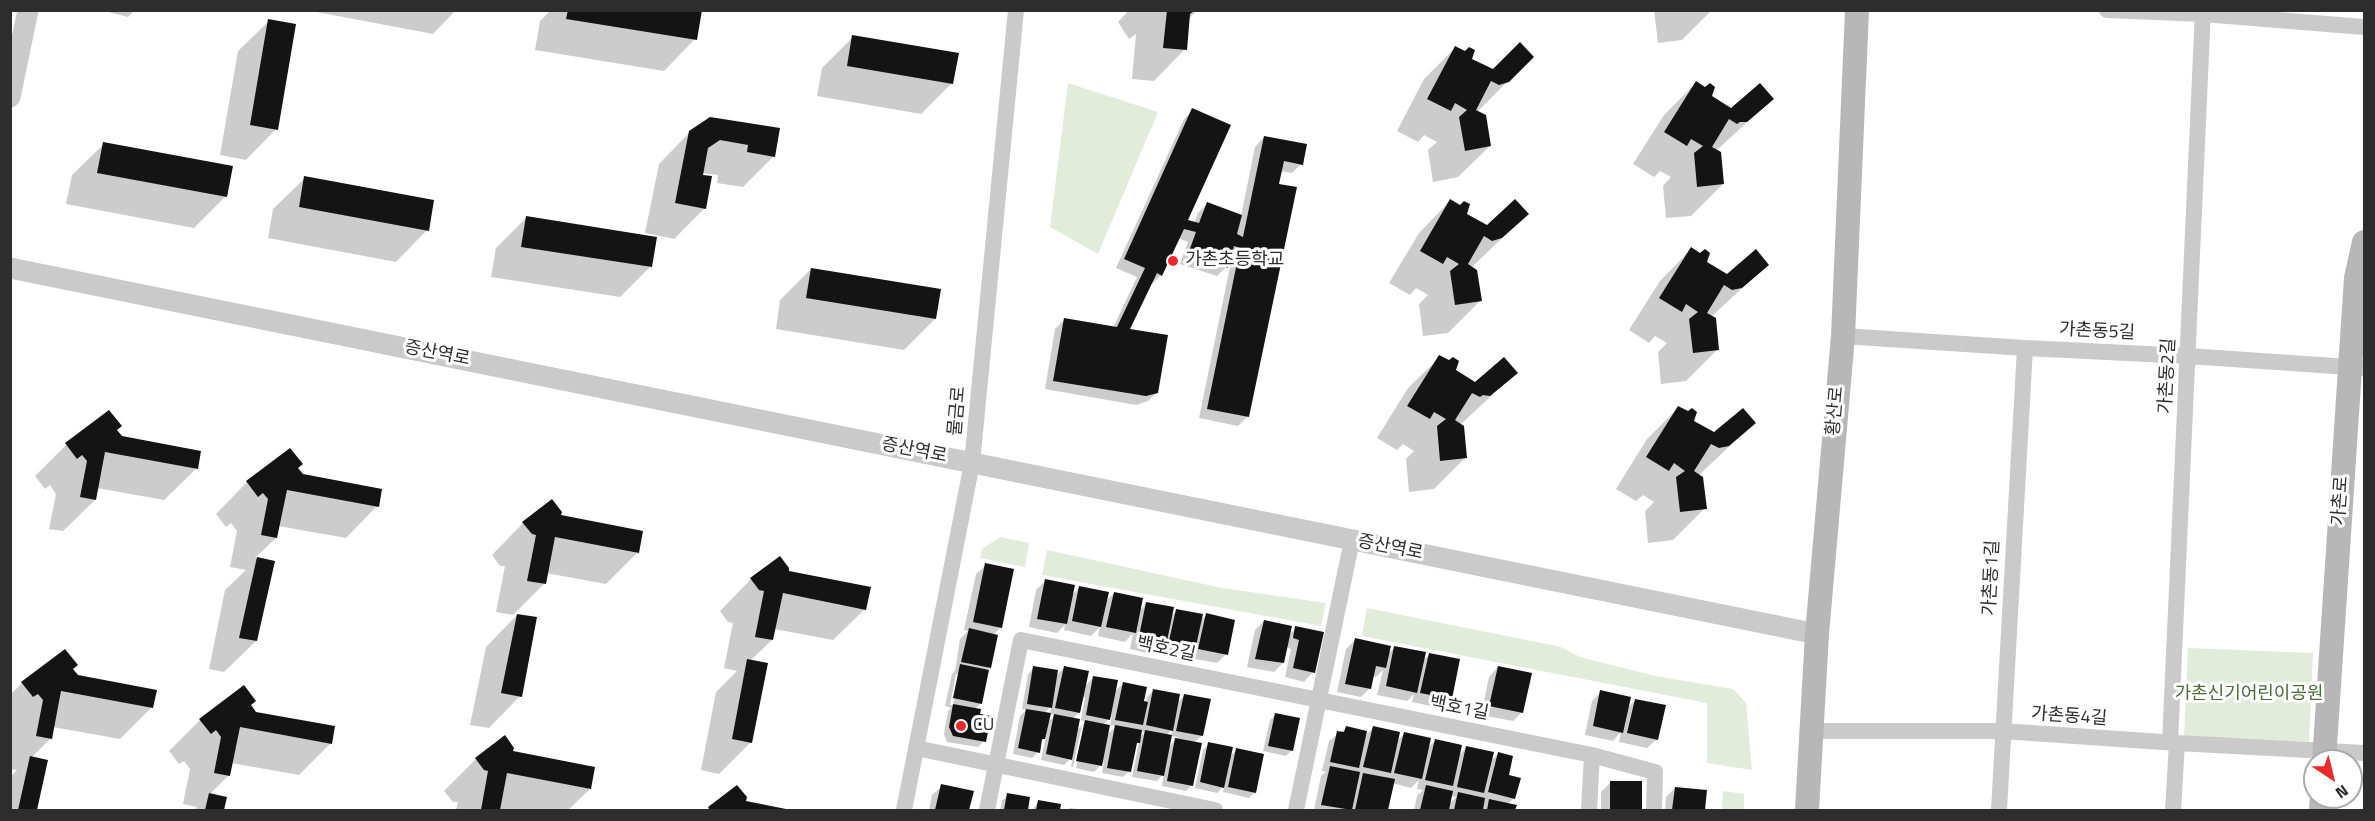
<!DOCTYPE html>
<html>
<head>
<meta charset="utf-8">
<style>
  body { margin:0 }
  #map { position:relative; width:2375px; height:821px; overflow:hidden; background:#fff; font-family:"Titillium Web",sans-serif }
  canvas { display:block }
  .frame { position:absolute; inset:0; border:12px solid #2d2d2d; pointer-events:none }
  .north { position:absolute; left:2303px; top:749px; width:60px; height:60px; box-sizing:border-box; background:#fff; border:2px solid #ababab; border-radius:50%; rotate:145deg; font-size:16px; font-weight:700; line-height:24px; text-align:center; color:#2d2d2d }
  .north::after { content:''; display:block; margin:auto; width:21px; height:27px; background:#eb292b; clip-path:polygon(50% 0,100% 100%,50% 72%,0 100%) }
</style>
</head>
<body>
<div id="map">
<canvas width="2375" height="821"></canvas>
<div class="frame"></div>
<div class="north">N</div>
</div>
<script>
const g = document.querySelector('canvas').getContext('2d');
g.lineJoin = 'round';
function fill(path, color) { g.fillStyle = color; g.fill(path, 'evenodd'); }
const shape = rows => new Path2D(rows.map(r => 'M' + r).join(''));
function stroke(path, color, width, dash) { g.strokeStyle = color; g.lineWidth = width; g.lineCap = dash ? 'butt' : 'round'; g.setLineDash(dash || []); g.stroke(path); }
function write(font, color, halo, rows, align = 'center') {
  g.font = font + ' "Titillium Web","Noto Sans KR",sans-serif'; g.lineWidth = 6; g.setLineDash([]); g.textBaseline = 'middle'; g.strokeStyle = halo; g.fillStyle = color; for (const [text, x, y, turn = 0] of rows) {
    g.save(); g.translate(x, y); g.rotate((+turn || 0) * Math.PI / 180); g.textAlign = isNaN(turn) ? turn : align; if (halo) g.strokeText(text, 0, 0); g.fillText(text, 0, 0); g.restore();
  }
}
fill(shape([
  [1068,83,1158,112,1098,254,1050,227],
  [1000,537,1029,543,1025,567,980,558,982,549],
  [1047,550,1222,588,1326,603,1321,626,1042,575],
  [1367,608,1561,647,1580,657,1655,676,1733,689,1746,703,1752,770,1707,763,1707,703,1362,636],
  [2188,648,2313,653,2309,742,2184,737],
  [1723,791,1744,794,1744,810,1722,810]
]), '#e2ecda');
fill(shape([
  [100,10,135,10,128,17],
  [306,10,456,10,433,34],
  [551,10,700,10,695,39,664,71,535,50,540,21],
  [1129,10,1197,10,1188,20,1185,49,1154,81,1132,79,1136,34,1129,39,1118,22],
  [1712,10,1682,40,1658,43,1654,10],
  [269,21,276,129,246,160,220,155,238,51],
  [853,37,952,83,921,114,817,96,822,68],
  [1455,48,1471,60,1493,71,1532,57,1477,112,1490,146,1458,177,1433,182,1428,150,1437,142,1424,135,1418,142,1397,131,1424,79],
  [1696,83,1710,97,1732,110,1772,99,1716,151,1723,184,1691,216,1666,218,1663,186,1671,177,1660,171,1654,177,1633,164,1664,115],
  [1193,110,1186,221,1194,223,1198,213,1207,204,1241,216,1255,147,1264,137,1301,164,1292,173,1280,171,1248,416,1238,426,1199,418,1232,257,1229,256,1226,267,1217,276,1180,264,1188,242,1178,238,1161,275,1152,284,1150,283,1128,330,1157,392,1148,401,1136,405,1045,389,1055,329,1064,320,1113,328,1137,277,1116,268,1184,119],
  [710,119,774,156,743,187,717,183,718,175,702,173,705,208,674,239,645,233,659,164,690,132],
  [104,144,226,196,194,228,66,204,72,175],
  [305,178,427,230,396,262,268,238,273,209],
  [1450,201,1465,214,1487,227,1527,214,1471,268,1480,301,1448,333,1423,336,1419,304,1428,295,1416,288,1410,295,1389,283,1419,233],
  [527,217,650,267,620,297,491,277,496,248],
  [1691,249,1700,254,1705,263,1727,275,1767,265,1711,317,1718,349,1686,381,1661,384,1658,352,1667,343,1655,336,1649,343,1629,330,1660,281],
  [811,269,935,319,904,350,776,329,780,300],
  [1440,357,1454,370,1475,383,1516,373,1460,425,1466,457,1434,489,1409,492,1406,459,1414,451,1403,444,1397,450,1377,438,1408,388],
  [1678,408,1693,421,1714,434,1754,423,1698,476,1705,508,1673,540,1648,543,1645,511,1654,502,1643,495,1636,501,1616,489,1647,439],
  [116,430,121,438,196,469,164,500,97,488,95,500,63,531,49,529,56,494,50,485,45,489,35,476,66,445],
  [297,468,302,476,377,506,346,538,278,526,276,538,255,558,273,562,256,641,224,672,209,669,225,590,246,570,230,567,237,531,231,523,226,527,216,514,247,482],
  [559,517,637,553,606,584,546,573,544,584,513,615,496,612,505,566,500,566,492,555,523,523],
  [986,565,1001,627,993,635,996,636,989,668,986,671,981,703,975,709,979,715,984,741,978,747,947,742,944,734,948,711,951,708,945,706,952,674,955,671,960,639,968,631,964,630,976,574],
  [956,674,959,674,953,705,950,705],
  [787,573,865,609,833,640,774,629,772,640,750,661,751,742,719,774,701,770,716,692,737,671,724,668,733,623,728,622,720,611,751,579],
  [1045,581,1071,596,1080,587,1105,602,1114,593,1139,611,1147,603,1170,617,1177,611,1200,621,1206,615,1226,654,1217,663,1190,658,1192,649,1186,655,1160,650,1155,655,1130,649,1133,633,1125,642,1098,636,1100,627,1091,636,1064,630,1065,625,1057,633,1029,627,1036,590],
  [517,615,520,696,489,728,470,725,486,647],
  [1264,621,1289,635,1296,628,1313,672,1304,682,1285,677,1291,649,1286,647,1283,663,1274,672,1247,667,1255,630],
  [1355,640,1388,654,1395,647,1422,661,1430,654,1451,699,1441,708,1412,702,1414,694,1407,701,1377,695,1383,670,1376,677,1373,676,1370,688,1361,697,1337,692,1346,649],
  [1498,667,1522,712,1513,721,1481,715,1489,677],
  [1034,668,1055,676,1064,668,1084,687,1094,677,1114,692,1123,684,1143,703,1146,703,1147,697,1153,691,1177,703,1184,696,1202,735,1194,743,1192,785,1186,791,1162,786,1164,773,1157,781,1132,777,1139,742,1134,746,1129,771,1123,777,1102,773,1104,762,1094,772,1076,768,1085,726,1082,726,1073,767,1071,767,1073,756,1064,765,1041,760,1046,737,1040,743,1038,752,1032,758,1013,754,1020,716,1026,710,1022,709,1028,674],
  [1082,697,1085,697,1081,720,1086,722,1076,731,1072,719,1079,713],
  [1051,706,1050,714,1055,715,1047,723,1044,714],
  [1112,716,1110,725,1116,726,1107,735,1103,725],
  [1173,728,1171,736,1178,737,1168,748,1166,736],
  [1140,731,1145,732,1139,738],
  [72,669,77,676,152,707,120,739,53,727,51,738,31,758,46,761,35,810,10,810,10,777,17,770,10,769,10,695,22,683],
  [1601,692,1626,709,1636,700,1657,739,1647,748,1619,742,1621,732,1613,741,1585,735,1592,701],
  [250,706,255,713,333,727,330,744,299,775,231,763,229,775,210,794,225,798,223,810,194,810,197,807,183,804,190,769,184,761,179,764,169,751,200,720],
  [1276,714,1292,750,1286,756,1263,751,1270,720],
  [1347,728,1364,737,1373,728,1397,741,1404,734,1427,748,1435,741,1458,756,1467,747,1490,762,1498,754,1514,798,1508,804,1515,806,1514,810,1414,810,1417,796,1423,790,1417,789,1419,780,1411,788,1392,783,1387,810,1314,810,1321,776,1326,772,1322,771,1329,741],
  [1451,796,1456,797,1449,804],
  [1209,744,1230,756,1237,750,1255,792,1249,798,1223,792,1224,786,1217,793,1195,788,1203,750],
  [512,753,590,789,568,810,456,810,458,802,453,802,444,791,476,759],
  [1610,783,1640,783,1640,810,1601,810,1601,792],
  [942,786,972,792,968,810,929,810,932,795],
  [737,787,744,802,789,810,706,810],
  [1675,788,1706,791,1704,810,1665,810,1666,797],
  [1008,795,1029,799,1027,810,1000,810,1002,801],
  [1039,801,1059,806,1058,810,1032,810],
  [1070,808,1085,810,1067,810]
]), '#0003');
fill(shape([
  [568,10,702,10,697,40,566,19],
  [1167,10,1195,10,1190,14,1187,50,1163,48],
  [268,19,296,24,278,130,250,125],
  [852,35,959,53,953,84,847,66],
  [1520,42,1534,57,1509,82,1499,85,1491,81,1476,110,1486,115,1491,146,1465,151,1459,117,1467,110,1455,103,1451,111,1427,99,1455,46,1465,51,1469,47,1475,50,1472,59,1493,69],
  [1696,81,1705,87,1710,83,1715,87,1712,96,1731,108,1760,83,1774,99,1747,122,1740,122,1737,124,1729,119,1712,147,1721,152,1724,184,1697,187,1694,153,1703,146,1691,139,1687,146,1664,132],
  [1192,108,1231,125,1188,220,1199,223,1207,202,1242,215,1237,234,1243,237,1264,136,1307,144,1303,165,1284,161,1279,184,1297,187,1249,417,1207,409,1240,248,1234,246,1228,268,1188,254,1196,232,1184,229,1162,276,1157,273,1130,329,1168,335,1158,393,1146,396,1053,381,1064,318,1117,327,1145,268,1124,259],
  [710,117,780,128,775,157,747,152,748,145,720,140,708,148,703,175,712,176,706,209,675,203,689,131],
  [103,142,233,166,227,197,97,173],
  [304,176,434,200,429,231,299,207],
  [1450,199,1460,205,1464,201,1470,204,1467,214,1487,225,1515,199,1529,214,1502,238,1492,241,1484,236,1468,264,1477,270,1482,301,1455,305,1450,271,1459,264,1447,257,1443,264,1420,251],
  [526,216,657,237,652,267,521,247],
  [1691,247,1700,253,1705,249,1710,253,1707,262,1727,274,1756,249,1769,265,1742,288,1732,290,1724,285,1707,313,1716,318,1719,350,1693,353,1689,319,1698,312,1686,304,1682,312,1659,298],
  [811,268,941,289,936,319,806,298],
  [1439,355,1449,360,1453,357,1459,361,1456,370,1475,382,1504,357,1518,373,1490,396,1483,395,1480,397,1472,393,1455,420,1464,426,1467,458,1440,461,1437,426,1446,419,1434,412,1430,419,1407,406],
  [1678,406,1688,411,1692,408,1697,412,1694,421,1714,432,1743,408,1756,423,1729,446,1719,448,1711,444,1694,471,1703,477,1707,509,1680,512,1676,477,1685,471,1674,463,1669,471,1646,457],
  [109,410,122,426,117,430,122,436,201,451,198,469,105,452,96,500,80,497,87,461,82,455,77,459,65,443],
  [290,448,303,464,298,468,303,474,382,489,379,507,287,490,277,538,261,535,268,499,263,493,258,497,246,481],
  [552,499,562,512,561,515,643,531,639,553,555,537,546,584,527,581,536,535,532,534,522,522],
  [780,556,789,568,789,571,871,587,866,610,783,593,773,640,755,637,764,591,759,590,750,578],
  [257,557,275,561,257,641,239,638],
  [985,563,1014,569,1002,628,973,622],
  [1045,579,1075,585,1067,624,1037,619],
  [1079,586,1109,592,1101,627,1072,621],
  [1114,592,1143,598,1136,633,1106,627],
  [1146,602,1174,607,1166,646,1138,641],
  [1176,609,1203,614,1196,646,1169,641],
  [1206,613,1235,620,1228,655,1198,649],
  [517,614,537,617,522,697,501,693],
  [1264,620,1292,626,1284,663,1255,659],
  [1295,626,1324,632,1315,673,1293,668,1299,640,1293,638],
  [969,628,998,635,991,668,961,662],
  [1355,638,1391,646,1386,668,1376,666,1371,689,1345,684],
  [1394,646,1426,652,1417,693,1386,686],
  [65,649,78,665,73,669,78,675,157,690,153,708,61,691,52,739,36,736,43,700,38,694,33,697,21,682],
  [1429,653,1460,659,1452,699,1420,693],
  [747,659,768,663,752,743,732,739],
  [960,664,989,670,982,704,953,698],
  [1033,666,1058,670,1052,708,1027,704],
  [1064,666,1089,671,1080,713,1055,708],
  [1498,666,1532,673,1523,713,1489,706],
  [1093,676,1118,680,1110,720,1086,715],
  [1123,682,1147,687,1144,701,1148,702,1143,725,1115,720],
  [244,685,256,701,251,705,256,712,335,726,332,744,240,727,230,776,214,773,221,737,216,730,211,734,199,719],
  [1153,689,1180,694,1173,731,1146,725],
  [1600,690,1631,697,1623,733,1593,726],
  [1184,694,1211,699,1203,736,1176,731],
  [1635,699,1666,705,1658,740,1627,733],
  [953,704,981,709,980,714,991,716,986,742,953,736,949,727],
  [1026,709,1051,713,1045,739,1042,739,1040,753,1018,748],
  [1275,713,1300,718,1293,751,1268,746],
  [1054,714,1080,719,1072,760,1046,754],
  [1085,720,1110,725,1102,766,1076,761],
  [1115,725,1142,730,1140,743,1137,743,1131,772,1107,768],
  [1346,726,1367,731,1359,768,1330,762,1337,731,1344,732],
  [1373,726,1400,732,1391,773,1363,767],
  [1145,730,1172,735,1164,776,1137,771],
  [1404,732,1431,738,1422,779,1394,773],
  [505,735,514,748,513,751,595,767,591,789,507,773,500,810,481,810,488,771,484,770,475,758],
  [1175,738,1202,743,1193,786,1167,781],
  [1435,739,1462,745,1453,786,1425,780],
  [1208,742,1233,747,1224,788,1200,782],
  [1466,746,1494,752,1484,793,1457,787],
  [1236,748,1264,754,1256,793,1228,787],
  [1498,752,1513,756,1509,775,1521,778,1515,799,1488,792],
  [30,756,48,760,37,810,18,810],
  [1330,766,1360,772,1352,810,1321,805],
  [1363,773,1395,779,1388,810,1355,810],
  [1610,781,1642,781,1642,810,1610,810],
  [941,784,974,791,969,810,935,810],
  [737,785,747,797,746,801,791,810,710,810,708,807],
  [1426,785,1453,791,1449,810,1420,810],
  [1675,787,1707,790,1705,810,1672,810],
  [1458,792,1485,798,1483,810,1454,810],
  [209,793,227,797,224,810,205,810],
  [1007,793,1030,797,1028,810,1004,810],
  [1489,799,1517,805,1515,810,1487,810],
  [1038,800,1061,804,1060,810,1036,810]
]), '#141414');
stroke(shape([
  [2107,10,2203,14,2364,27],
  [1843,336,2025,348,2188,356,2364,368],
  [1810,731,2002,731,2177,743,2364,753],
  [2170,743,2203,10],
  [916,748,1215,810],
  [904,810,972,463,1016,10],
  [987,810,1021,640,1592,755,1655,772,1654,810],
  [1296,810,1352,540],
  [1589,810,1592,755],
  [1999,810,2025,348],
  [2173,810,2177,743]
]), '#cacaca', 16);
stroke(shape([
  [10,97,28,10],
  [10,268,1817,634]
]), '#cacaca', 21);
stroke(shape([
  [2324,761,2356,278,2364,242],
  [1807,810,1817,634,1843,336,1857,10],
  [2321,810,2322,797]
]), '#b7b7b7', 24);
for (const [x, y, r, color] of [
  [1173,261,6,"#eb292b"],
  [961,726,6,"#eb292b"]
]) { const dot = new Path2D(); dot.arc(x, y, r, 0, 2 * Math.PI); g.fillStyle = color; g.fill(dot); stroke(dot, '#fff', 2); }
write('18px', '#2d2d2d', '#fff', [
  ["가촌초등학교",1185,261],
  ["CU",973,726]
], 'left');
write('18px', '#2d2d2d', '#fff', [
  ["가촌동5길",2097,332,3],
  ["증산역로",437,354,11],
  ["가촌동2길",2168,376,-87],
  ["물금로",958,411,-85],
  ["황산로",1836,411,-85],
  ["증산역로",914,451,11],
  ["가촌로",2341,501,-86],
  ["증산역로",1390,548,11],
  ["가촌동1길",1992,578,-87],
  ["백호2길",1166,650,12],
  ["백호1길",1459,709,11],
  ["가촌동4길",2069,717,4]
]);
write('18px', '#4d6a39', '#fff', [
  ["가촌신기어린이공원",2249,695]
]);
</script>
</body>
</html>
